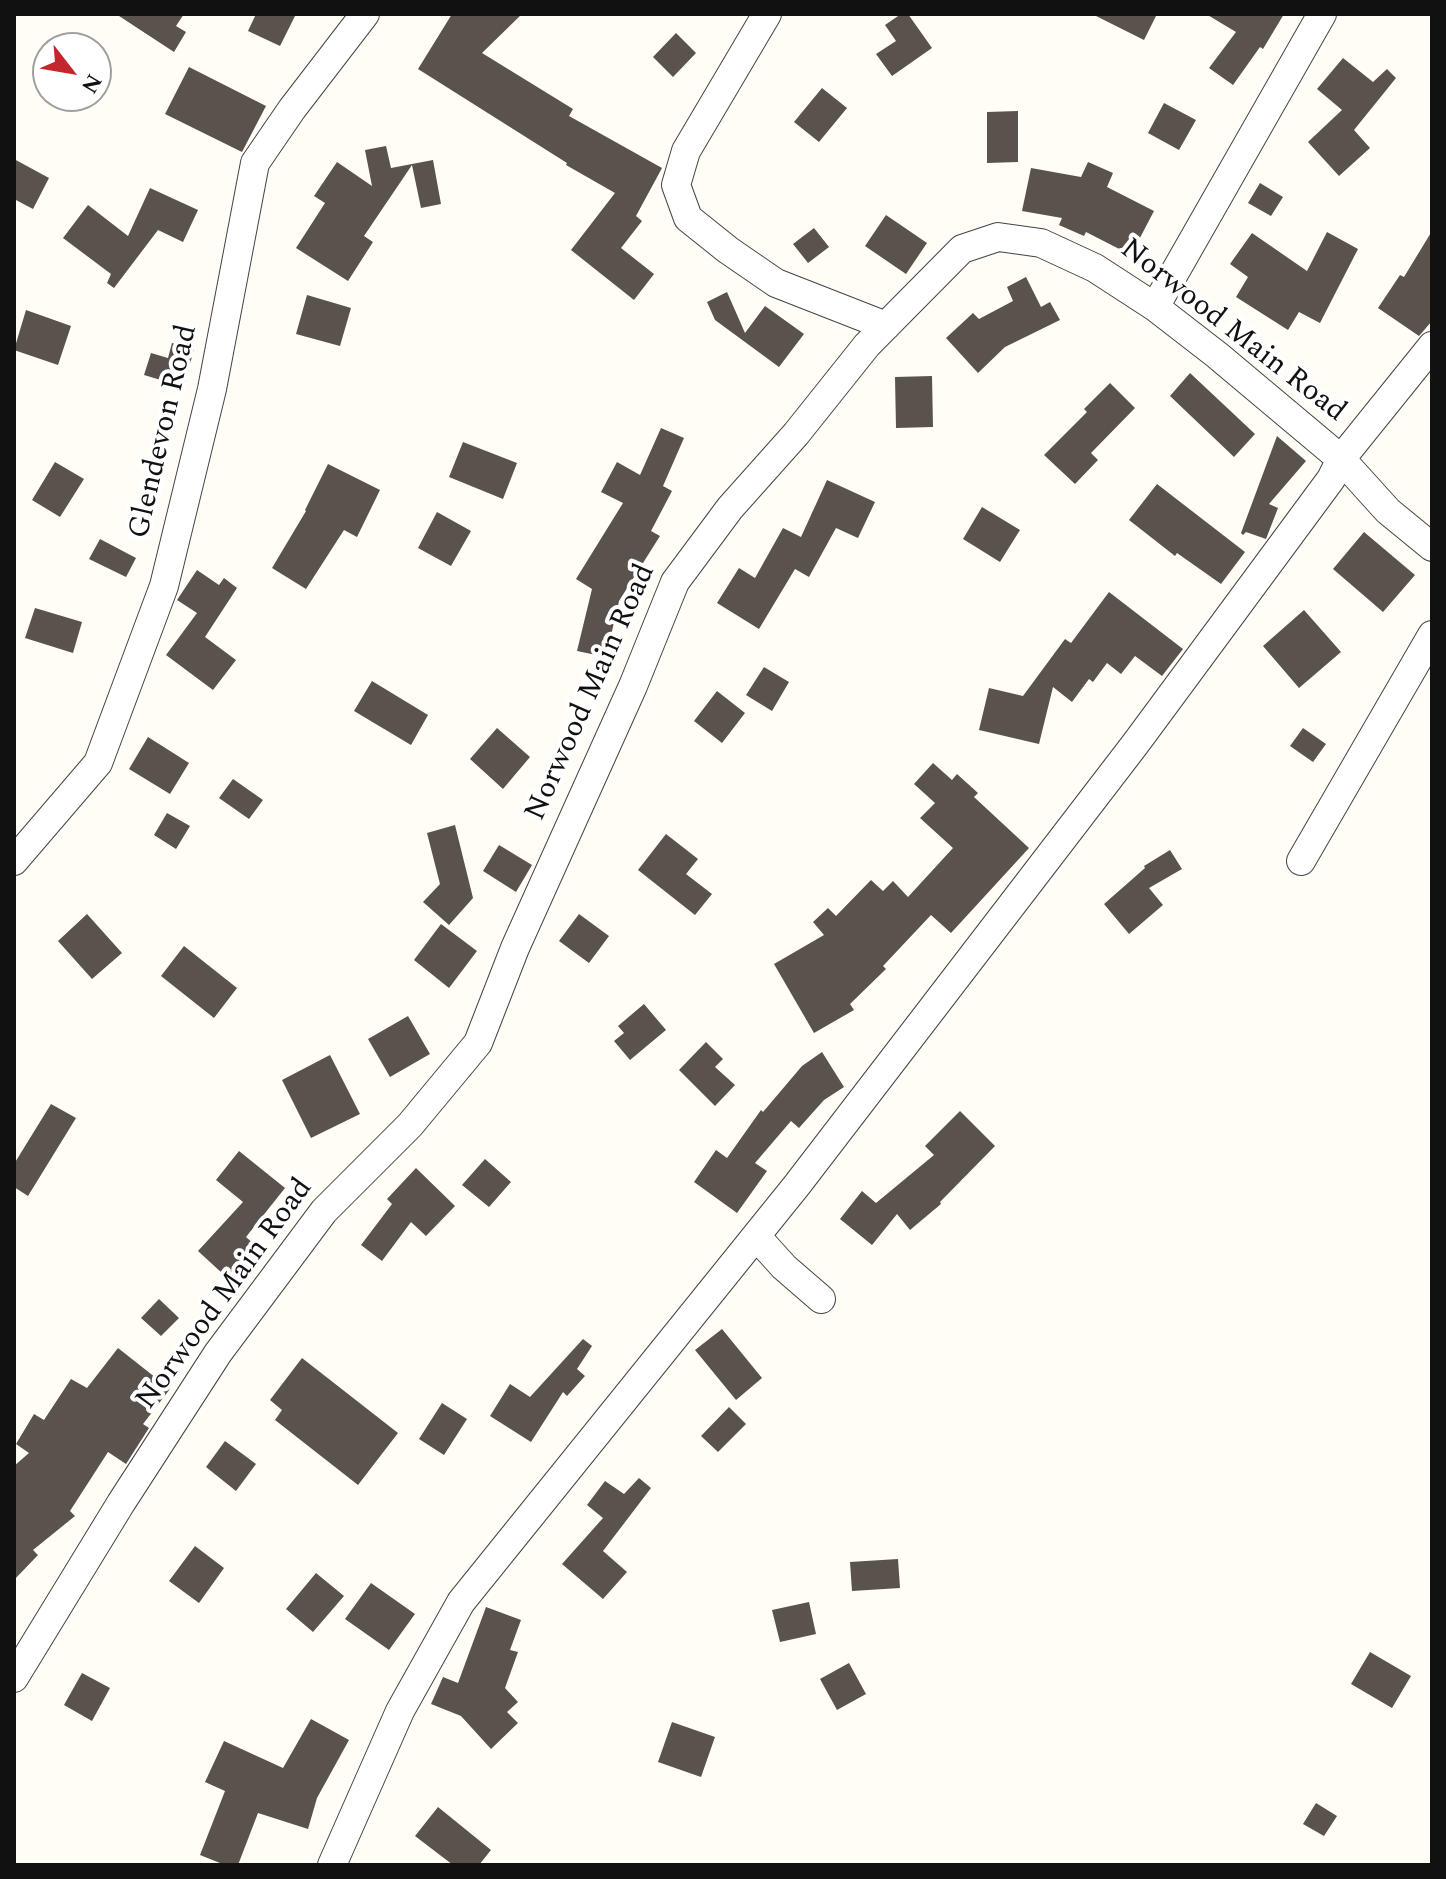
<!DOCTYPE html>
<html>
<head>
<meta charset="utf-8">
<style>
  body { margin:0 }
  #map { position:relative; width:1446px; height:1879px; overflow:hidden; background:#fffdf5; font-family:Spectral,serif }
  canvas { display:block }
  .frame { position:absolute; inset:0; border:16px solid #111; pointer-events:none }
  .north { position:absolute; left:32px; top:32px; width:80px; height:80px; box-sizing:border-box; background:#fff; border:2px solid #a0a0a0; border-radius:50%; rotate:121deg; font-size:22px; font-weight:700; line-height:32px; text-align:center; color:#111 }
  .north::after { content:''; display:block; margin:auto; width:28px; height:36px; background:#c4262e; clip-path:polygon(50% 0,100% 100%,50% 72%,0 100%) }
</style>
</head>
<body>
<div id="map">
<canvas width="1446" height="1879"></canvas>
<div class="frame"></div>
<div class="north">N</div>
</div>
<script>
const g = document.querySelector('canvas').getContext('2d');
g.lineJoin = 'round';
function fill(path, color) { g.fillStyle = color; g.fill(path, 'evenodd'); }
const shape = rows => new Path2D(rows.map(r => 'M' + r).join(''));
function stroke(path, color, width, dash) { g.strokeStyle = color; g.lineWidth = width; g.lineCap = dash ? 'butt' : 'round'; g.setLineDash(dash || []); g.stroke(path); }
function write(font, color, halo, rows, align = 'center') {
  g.font = font + ' Spectral,serif'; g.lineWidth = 8; g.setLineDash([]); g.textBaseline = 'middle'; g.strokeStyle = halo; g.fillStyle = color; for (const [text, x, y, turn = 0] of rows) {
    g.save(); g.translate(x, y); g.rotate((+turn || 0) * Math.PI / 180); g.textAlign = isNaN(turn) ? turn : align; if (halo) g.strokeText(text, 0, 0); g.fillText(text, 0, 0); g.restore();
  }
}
fill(shape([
  [116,14,184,14,176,26,186,32,174,52],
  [256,14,296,14,280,46,248,31],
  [452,14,522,14,482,53,573,109,569,116,662,168,636,216,642,221,621,248,654,274,634,300,571,250,615,193,566,165,567,163,418,69],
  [901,14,908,14,932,48,892,76,876,54,896,41,885,25],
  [1092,14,1157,14,1144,40],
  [1206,14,1284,14,1263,49,1260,47,1233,85,1209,68,1236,32],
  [676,33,696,53,673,77,653,57],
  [1343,58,1373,82,1387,69,1396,78,1354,130,1370,148,1339,176,1308,142,1342,110,1317,89],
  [189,67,266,106,242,152,165,114],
  [822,88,847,108,819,142,794,122],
  [1164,103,1196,120,1179,150,1148,133],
  [1018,111,1018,162,987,163,987,112],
  [386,146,391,168,433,160,441,204,421,208,412,165,364,236,373,242,348,281,296,248,325,203,314,196,337,162,372,186,365,150],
  [14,159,49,178,33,209,14,199],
  [1088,162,1113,173,1107,187,1154,211,1131,255,1086,232,1084,236,1059,225,1062,218,1022,211,1031,168,1081,177],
  [1260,183,1283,197,1271,216,1248,203],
  [150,188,198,210,183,242,158,230,114,288,107,283,111,274,63,238,88,205,128,236],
  [886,215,927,243,906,274,865,246],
  [814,228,829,247,808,263,793,244],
  [1432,231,1432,321,1419,336,1378,308,1400,275,1404,277],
  [1327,232,1358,249,1320,323,1299,312,1288,330,1236,297,1248,277,1230,264,1252,233,1307,271],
  [1026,277,1041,307,1050,302,1060,320,1005,347,978,373,946,338,973,313,979,319,1013,301,1007,287],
  [727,292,745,333,765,306,804,334,779,367,715,320,707,302],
  [307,295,351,308,340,346,296,334],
  [26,310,71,326,58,365,14,350],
  [172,343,194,349,184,387,144,375,151,353,168,358],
  [1190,373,1255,434,1234,457,1170,396],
  [932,376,933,427,896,428,895,377],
  [1110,383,1135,408,1091,453,1098,460,1075,484,1044,455,1087,412,1084,409],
  [661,428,684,438,663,486,672,491,651,531,660,536,619,601,606,657,577,651,592,589,576,579,623,503,601,492,617,462,640,475],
  [1277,436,1306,461,1269,504,1278,508,1266,539,1246,532,1243,535,1241,533],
  [463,442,517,463,503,499,449,477],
  [55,462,84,479,60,517,32,500],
  [328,464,380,490,357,537,344,530,306,589,272,568,306,511,305,510],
  [827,480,875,502,858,538,836,528,809,577,795,569,759,629,717,603,739,568,755,578,783,528,801,537],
  [1157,484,1245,552,1221,584,1177,553,1175,556,1129,520],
  [982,507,1020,530,1000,562,963,539],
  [437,512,471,531,451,566,418,548],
  [1364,532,1415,575,1383,612,1333,569],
  [100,539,136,558,126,577,89,559],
  [197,570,219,585,224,578,237,588,205,637,236,660,213,690,166,655,197,613,177,600],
  [1109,592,1183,649,1162,676,1135,656,1121,674,1107,663,1093,682,1089,679,1072,702,1053,687,1039,744,979,730,989,688,1023,696,1065,639,1071,643],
  [35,608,82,622,73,653,25,638],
  [1304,610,1341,652,1299,688,1263,646],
  [764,667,789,682,772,711,746,695],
  [372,681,428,715,411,745,354,711],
  [717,691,745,713,722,743,694,721],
  [497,728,530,757,503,789,470,759],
  [1303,728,1326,744,1313,762,1290,746],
  [148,737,189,763,170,794,129,769],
  [933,763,952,780,957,774,978,793,974,797,1029,848,951,933,931,915,883,966,886,969,850,1004,854,1010,814,1033,774,964,824,935,813,922,828,908,836,916,871,880,883,891,893,881,908,897,953,848,920,818,935,803,914,784],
  [233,779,263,800,249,819,219,798],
  [167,813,190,826,176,849,154,835],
  [455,825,473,898,449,925,423,902,440,884,427,833],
  [666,834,698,859,686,874,712,894,695,915,638,870],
  [499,845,532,865,516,892,483,871],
  [1170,850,1182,869,1149,888,1163,905,1129,934,1104,904,1145,868,1144,866],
  [87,914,122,953,92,979,58,941],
  [579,914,609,936,589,963,559,941],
  [441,924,477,951,449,988,414,960],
  [184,946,237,988,214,1018,161,976],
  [644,1004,666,1030,630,1060,614,1041,624,1033,618,1026],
  [408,1016,430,1054,390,1077,368,1039],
  [706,1042,723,1059,715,1067,735,1085,715,1106,679,1070],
  [822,1052,844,1087,824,1100,799,1128,791,1121,755,1163,767,1171,737,1213,694,1182,716,1150,727,1158,761,1110,763,1112,802,1066],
  [330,1055,360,1114,311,1138,282,1080],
  [51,1104,76,1118,28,1196,14,1187,14,1164],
  [960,1111,995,1146,940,1202,941,1204,910,1230,897,1214,872,1245,840,1219,862,1191,876,1203,934,1155,925,1146],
  [239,1151,285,1188,246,1237,264,1253,235,1285,198,1251,243,1202,216,1180],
  [485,1159,511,1182,489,1207,462,1185],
  [416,1168,455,1206,426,1236,411,1222,382,1261,361,1245,392,1204,387,1199],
  [159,1299,179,1318,161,1336,141,1318],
  [722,1329,762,1378,736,1400,695,1350],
  [583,1339,592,1346,577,1369,585,1376,567,1396,563,1392,531,1442,490,1416,510,1384,530,1397],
  [118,1348,170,1389,143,1424,149,1428,126,1464,108,1452,70,1511,75,1516,33,1550,38,1555,14,1580,14,1466,29,1453,16,1444,34,1414,44,1420,71,1379,87,1388],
  [302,1358,398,1433,358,1485,275,1420,282,1410,270,1400],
  [442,1403,467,1419,444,1455,419,1439],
  [729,1407,746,1424,718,1452,701,1436],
  [225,1441,256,1464,236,1491,206,1467],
  [639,1478,651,1488,603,1551,627,1572,603,1599,562,1564,603,1518,587,1505,605,1481,624,1494],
  [195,1546,224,1568,199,1603,169,1581],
  [898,1559,900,1588,852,1591,850,1562],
  [316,1573,344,1596,313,1632,286,1609],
  [371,1583,415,1614,389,1650,345,1619],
  [809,1602,816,1634,780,1642,772,1610],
  [486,1607,521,1620,510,1650,518,1652,505,1688,518,1702,507,1712,518,1723,491,1749,461,1716,431,1704,443,1677,458,1683],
  [1370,1652,1411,1676,1392,1708,1351,1684],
  [849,1663,866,1694,837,1710,820,1679],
  [82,1673,110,1688,92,1721,64,1705],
  [311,1719,349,1740,317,1798,308,1829,258,1813,238,1865,225,1865,200,1855,225,1791,205,1782,224,1741,283,1768],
  [672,1722,715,1737,701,1777,658,1762],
  [1316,1803,1337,1816,1324,1836,1303,1824],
  [438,1807,491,1850,479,1865,453,1865,415,1836]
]), '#5a524d');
const minor = shape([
  [767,14,686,151,676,185,688,218,728,250,776,283,886,326],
  [1155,307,1322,14],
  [14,861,98,763,164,586,212,389,255,163,292,109,365,14],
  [1301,861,1432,635],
  [756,1236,784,1267,821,1299],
  [14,1678,121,1503,218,1353,324,1211,410,1125,478,1043,515,948,633,686,675,582,730,508,796,434,867,345,962,249,998,237,1041,243,1095,268,1155,307,1217,355,1341,459,1388,511,1432,547],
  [332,1865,400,1711,461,1602,797,1185,1136,743,1331,479,1341,459,1432,346]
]);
stroke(minor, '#444', 30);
stroke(minor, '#fff', 28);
write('30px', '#111', '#fff', [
  ["Norwood Main Road",1232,332,38],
  ["Glendevon Road",165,432,-77],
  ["Norwood Main Road",592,693,-66],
  ["Norwood Main Road",226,1295,-54]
]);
</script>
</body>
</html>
